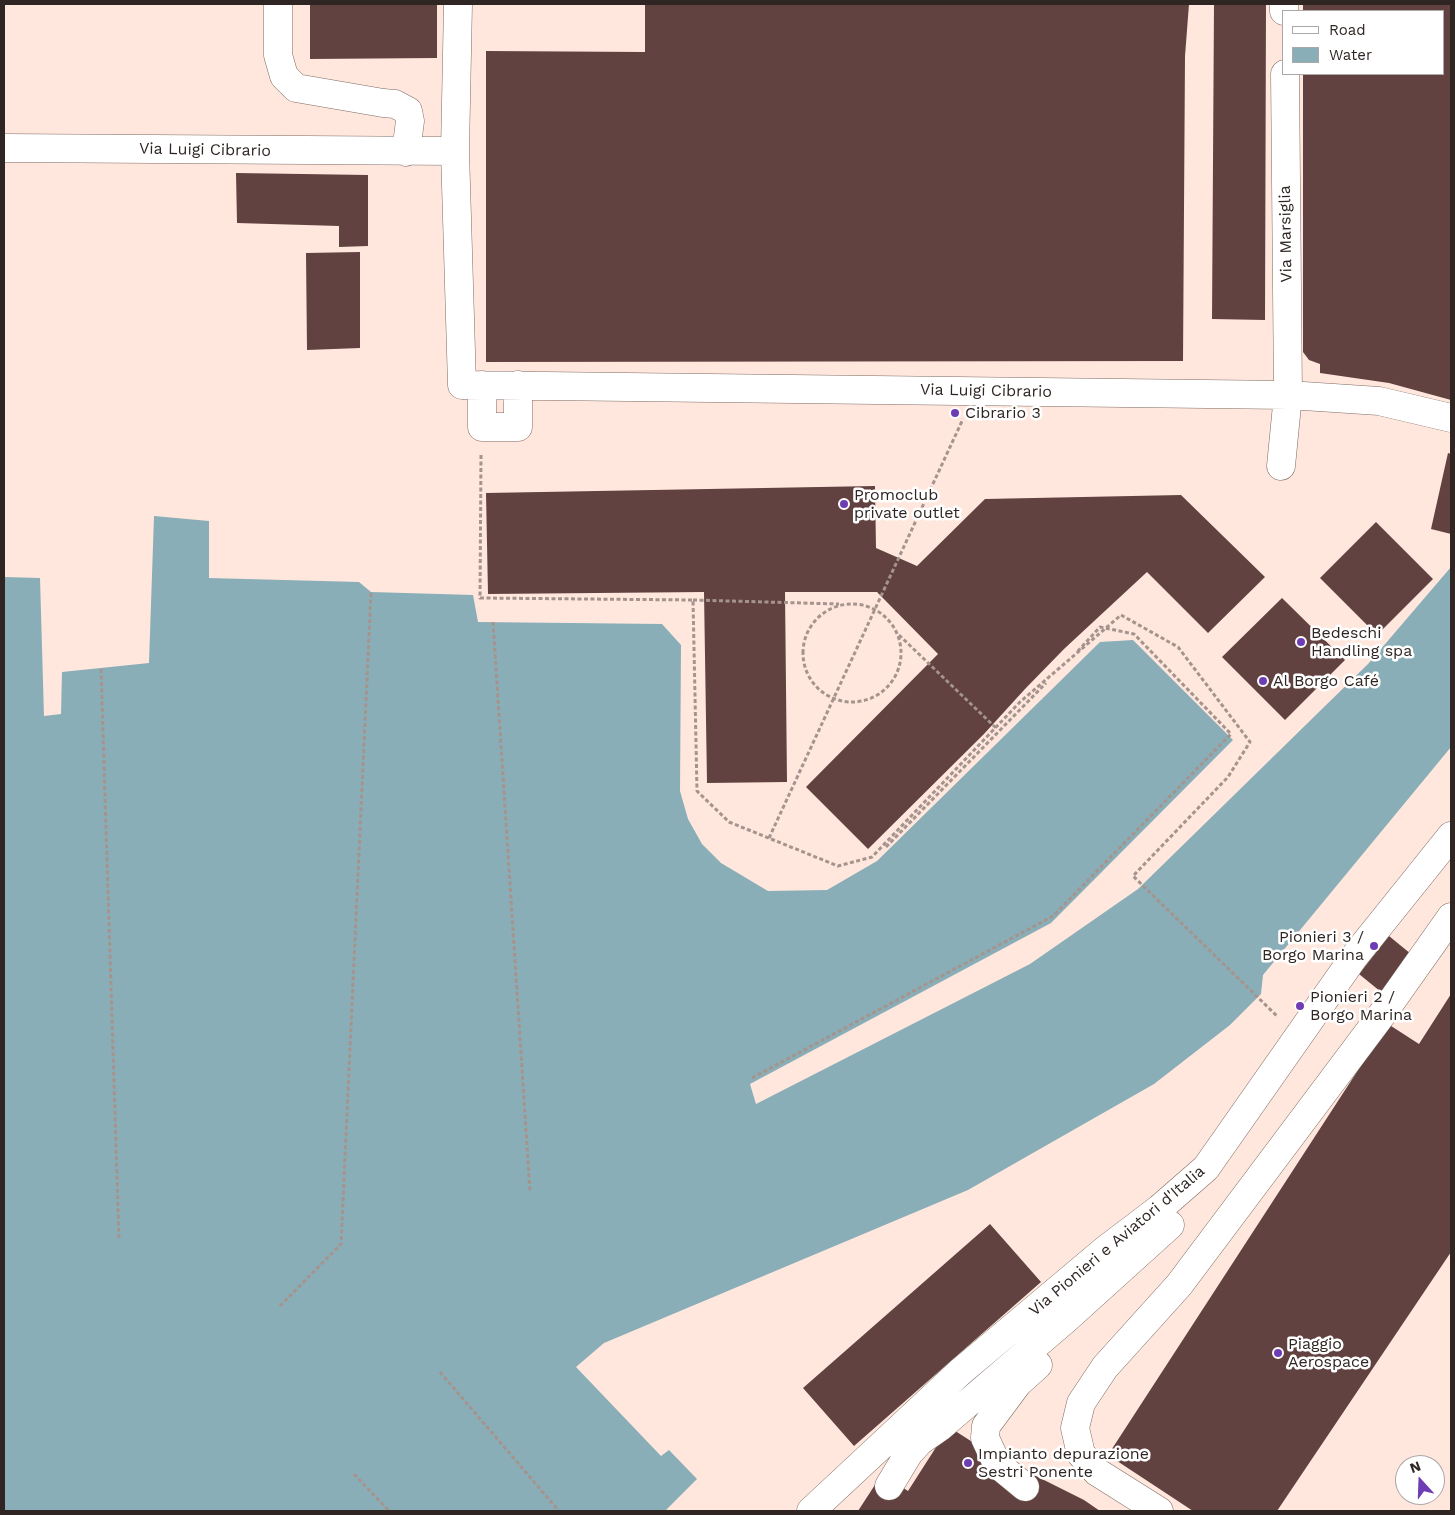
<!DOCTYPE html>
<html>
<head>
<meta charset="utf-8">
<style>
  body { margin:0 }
  #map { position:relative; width:1455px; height:1515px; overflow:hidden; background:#ffe7dd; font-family:"Work Sans",sans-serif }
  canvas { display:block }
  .frame { position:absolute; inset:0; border:5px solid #2f2623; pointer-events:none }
  .legend { position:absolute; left:1282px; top:10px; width:162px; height:65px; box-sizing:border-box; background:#fff; border:1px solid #aca8a7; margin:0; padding:6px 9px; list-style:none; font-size:15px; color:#2f2623 }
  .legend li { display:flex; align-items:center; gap:10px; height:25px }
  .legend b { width:25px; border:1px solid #aca8a7 }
  .north { position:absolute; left:1395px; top:1455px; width:50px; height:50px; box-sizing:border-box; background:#fff; border:1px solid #aca8a7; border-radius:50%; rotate:340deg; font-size:14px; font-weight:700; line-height:20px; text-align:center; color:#2f2623 }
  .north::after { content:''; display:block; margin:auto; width:18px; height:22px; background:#6e3cb3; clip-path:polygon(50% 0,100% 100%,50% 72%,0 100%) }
</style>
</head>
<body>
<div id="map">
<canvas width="1455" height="1515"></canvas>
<div class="frame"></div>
<ul class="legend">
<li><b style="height:6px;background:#fff"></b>Road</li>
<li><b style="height:14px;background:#89aeb8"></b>Water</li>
</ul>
<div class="north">N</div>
</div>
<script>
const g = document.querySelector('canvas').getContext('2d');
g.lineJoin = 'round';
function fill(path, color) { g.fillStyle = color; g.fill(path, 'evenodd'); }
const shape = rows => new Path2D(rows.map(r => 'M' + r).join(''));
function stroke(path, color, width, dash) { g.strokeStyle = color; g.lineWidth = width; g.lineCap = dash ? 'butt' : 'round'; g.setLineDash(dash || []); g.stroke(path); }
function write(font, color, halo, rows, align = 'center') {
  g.font = font + ' "Work Sans",sans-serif'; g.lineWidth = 5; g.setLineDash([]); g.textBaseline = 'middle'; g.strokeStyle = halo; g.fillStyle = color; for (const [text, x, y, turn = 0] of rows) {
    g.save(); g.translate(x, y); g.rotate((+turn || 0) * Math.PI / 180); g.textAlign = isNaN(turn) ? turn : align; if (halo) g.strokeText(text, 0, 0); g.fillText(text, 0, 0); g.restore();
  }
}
fill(shape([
  [154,516,209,521,209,578,359,582,371,592,473,595,478,622,662,624,681,645,680,791,688,819,702,844,721,863,768,891,827,890,877,861,1100,642,1133,640,1233,740,1051,923,750,1084,756,1104,1030,964,1138,889,1368,664,1451,567,1451,747,1263,975,1261,994,1230,1025,1154,1084,968,1190,604,1343,576,1367,661,1456,669,1450,697,1479,665,1511,4,1511,4,577,40,578,44,716,61,714,62,672,149,663]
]), '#89aeb8');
fill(shape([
  [310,4,437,4,437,58,310,59],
  [645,4,1189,4,1185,56,1183,361,486,362,486,51,645,52],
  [1214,4,1266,4,1265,320,1212,319],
  [1303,4,1451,4,1451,400,1389,383,1320,373,1320,364,1309,360,1303,352,1303,74,1444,74,1444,11,1303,11],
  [236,173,368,175,368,246,339,247,339,226,237,223],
  [360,252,360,348,307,350,306,253],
  [1448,453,1451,454,1451,534,1431,529],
  [875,486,876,548,917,566,985,499,1181,495,1265,577,1208,633,1147,572,1064,649,1025,689,984,734,868,849,806,787,938,654,877,592,785,592,787,782,707,783,704,592,488,594,486,493],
  [1376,522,1433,579,1377,635,1320,578],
  [1282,598,1345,660,1285,720,1222,657],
  [1389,936,1411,954,1381,992,1359,974],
  [1451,994,1451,1252,1277,1511,1193,1511,1108,1455,1388,1024,1419,1044],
  [990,1224,1041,1282,854,1446,803,1388],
  [949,1427,988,1452,1084,1500,1100,1511,858,1511,882,1474,908,1491]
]), '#614240');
const minor = shape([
  [278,4,278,55,284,76,296,88,383,103,395,104,408,111,410,121,406,152],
  [458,4,455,151,462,385,1288,395,1379,401,1451,418],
  [1284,4,1284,11],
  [4,148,455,151],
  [482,385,482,427,518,427,518,385],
  [1281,466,1288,395,1285,74],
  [889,1486,909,1453,920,1441,940,1427,1066,1319,1170,1225],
  [1025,1487,997,1464,985,1438,986,1426,1018,1383,1038,1365],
  [811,1511,960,1372,1105,1250,1159,1209,1206,1168,1354,957,1451,836],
  [1159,1511,1097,1472,1081,1454,1075,1428,1081,1403,1105,1367,1179,1285,1386,1009,1451,917]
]);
stroke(minor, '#7f6b62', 29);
stroke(shape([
  [481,455,480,598,693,600,697,791,729,822,838,866,872,857,1020,702,1121,615,1178,647,1250,742,1228,777,1133,876,1278,1017],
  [693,600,839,604],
  '803 653a49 49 0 1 1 98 0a49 49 0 1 1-98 0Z',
  [493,622,530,1192],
  [899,635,996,728],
  [101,669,119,1241],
  [769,838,963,419],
  [886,847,1046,683],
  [752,1078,1053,916,1231,734,1134,634,1100,627,1077,652],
  [280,1306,341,1244,371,592],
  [440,1372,559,1511],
  [354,1474,389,1511]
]), '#a5948d', 3, [4, 2.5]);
stroke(minor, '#fff', 28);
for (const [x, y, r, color] of [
  [955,413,5,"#6e3cb3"],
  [844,504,5,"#6e3cb3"],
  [1301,642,5,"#6e3cb3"],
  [1263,681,5,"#6e3cb3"],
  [1374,946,5,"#6e3cb3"],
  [1300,1006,5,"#6e3cb3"],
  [1278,1353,5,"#6e3cb3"],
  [968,1463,5,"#6e3cb3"]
]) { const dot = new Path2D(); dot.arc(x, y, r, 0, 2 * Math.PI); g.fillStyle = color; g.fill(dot); stroke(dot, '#fff', 2); }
write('16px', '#2f2623', '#fff', [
  ["Via Luigi Cibrario",205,150,1],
  ["Via Marsiglia",1286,234,-91],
  ["Via Luigi Cibrario",986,391,1],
  ["Via Pionieri e Aviatori d'Italia",1117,1241,-40]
]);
write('16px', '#2f2623', '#fff', [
  ["Cibrario 3",965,413],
  ["Promoclub",854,495],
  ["private outlet",854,513],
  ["Bedeschi",1311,633],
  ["Handling spa",1311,651],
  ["Al Borgo Café",1273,681],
  ["Pionieri 3 /",1364,937,"right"],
  ["Borgo Marina",1364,955,"right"],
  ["Pionieri 2 /",1310,997],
  ["Borgo Marina",1310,1015],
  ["Piaggio",1288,1344],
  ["Aerospace",1288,1362],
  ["Impianto depurazione",978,1454],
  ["Sestri Ponente",978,1472]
], 'left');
</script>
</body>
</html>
